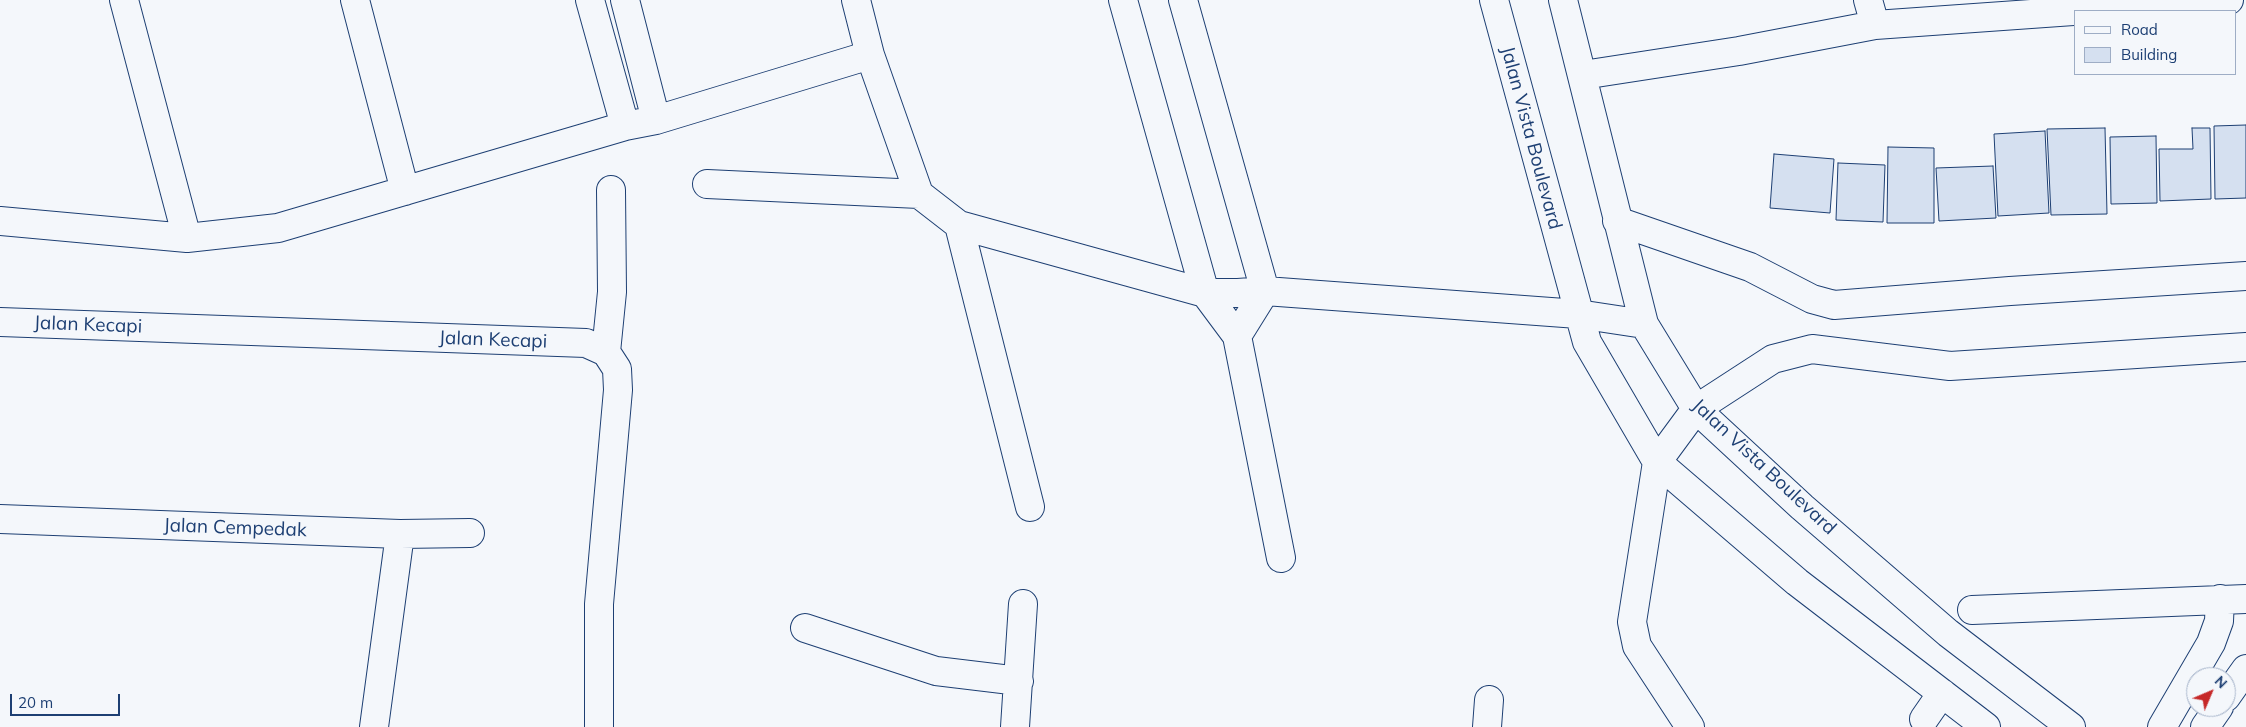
<!DOCTYPE html>
<html>
<head>
<meta charset="utf-8">
<style>
  body { margin:0 }
  #map { position:relative; width:2246px; height:727px; overflow:hidden; background:#f4f7fb; font-family:Mulish,sans-serif }
  canvas { display:block }
  .legend { position:absolute; left:2074px; top:10px; width:162px; height:65px; box-sizing:border-box; background:#f4f7fb; border:1px solid #9eadc5; margin:0; padding:6px 9px; list-style:none; font-size:15px; color:#1d3f73 }
  .legend li { display:flex; align-items:center; gap:10px; height:25px }
  .legend b { width:25px; border:1px solid #9eadc5 }
  .north { position:absolute; left:2186px; top:667px; width:50px; height:50px; box-sizing:border-box; background:#f4f7fb; border:1px solid #9eadc5; border-radius:50%; rotate:45deg; font-size:14px; font-weight:700; line-height:20px; text-align:center; color:#1d3f73 }
  .north::after { content:''; display:block; margin:auto; width:18px; height:22px; background:#c62828; clip-path:polygon(50% 0,100% 100%,50% 72%,0 100%) }
  .scale { position:absolute; left:10px; top:694px; width:110px; height:22px; box-sizing:border-box; border:2px solid #1d3f73; border-top:0; padding-left:6px; font-size:15px; line-height:18px; white-space:nowrap; color:#1d3f73; -webkit-text-stroke:4px #f4f7fb; paint-order:stroke }
</style>
</head>
<body>
<div id="map">
<canvas width="2246" height="727"></canvas>
<ul class="legend">
<li><b style="height:6px;background:#f4f7fb"></b>Road</li>
<li><b style="height:14px;background:#d5e0f0"></b>Building</li>
</ul>
<div class="north">N</div>
<div class="scale">20 m</div>
</div>
<script>
const g = document.querySelector('canvas').getContext('2d');
g.lineJoin = 'round';
function fill(path, color) { g.fillStyle = color; g.fill(path, 'evenodd'); }
const shape = rows => new Path2D(rows.map(r => 'M' + r).join(''));
function stroke(path, color, width, dash) { g.strokeStyle = color; g.lineWidth = width; g.lineCap = dash ? 'butt' : 'round'; g.setLineDash(dash || []); g.stroke(path); }
function write(font, color, halo, rows, align = 'center') {
  g.font = font + ' Mulish,sans-serif'; g.lineWidth = 4; g.setLineDash([]); g.textBaseline = 'middle'; g.strokeStyle = halo; g.fillStyle = color; for (const [text, x, y, turn = 0] of rows) {
    g.save(); g.translate(x, y); g.rotate((+turn || 0) * Math.PI / 180); g.textAlign = isNaN(turn) ? turn : align; if (halo) g.strokeText(text, 0, 0); g.fillText(text, 0, 0); g.restore();
  }
}
const building = shape([
  [2246,125,2246,198,2215,199,2214,126,2246,125],
  [2105,128,2107,214,2051,215,2047,129,2105,128],
  [2192,128,2210,128,2211,199,2160,201,2159,149,2193,149,2192,128],
  [2045,131,2049,213,1998,216,1994,134,2045,131],
  [2156,136,2157,203,2111,204,2110,137,2156,136],
  [1888,147,1934,148,1934,223,1887,223,1888,147],
  [1774,154,1834,159,1830,213,1770,208,1774,154],
  [1838,163,1885,165,1883,222,1836,220,1838,163],
  [1993,166,1996,218,1939,221,1936,168,1993,166]
]);
fill(building, '#d5e0f0');
stroke(building, '#1d3f73', 1);
const minor = shape([
  [124,0,187,238],
  [355,0,405,191],
  [590,0,625,126],
  [625,0,656,120],
  [856,0,870,55,919,194,959,225,1030,507],
  [1123,0,1205,293,1237,336,1281,558],
  [1183,0,1265,291,1237,336],
  [1494,0,1587,342,1657,462,1797,582,1986,727],
  [1563,0,1644,324,1696,409,1802,507,1948,633,2071,727],
  [1868,0,1875,25,2229,0],
  [1583,75,1739,51,1875,25],
  [707,184,919,194],
  [0,221,187,238,278,228,625,126,656,120,870,55],
  [1617,221,1750,267,1812,299,1834,305,2010,291,2246,276],
  [959,225,1205,293,1238,293,1265,291,1578,314,1644,324],
  [0,322,586,343,606,352,617,369,618,390,599,604,599,727],
  [606,352,612,292,611,190],
  [0,519,400,534,470,533],
  [1972,610,2246,599],
  [805,628,936,671,1019,681],
  [2226,697,2246,669],
  [1924,719,1942,693],
  [374,727,400,534],
  [1015,727,1023,604],
  [1487,727,1489,700],
  [1690,727,1637,646,1632,622,1657,462,1696,409,1773,359,1812,349,1950,366,2246,347],
  [2162,727,2211,643,2219,621,2220,599],
  [2205,727,2219,707]
]);
stroke(minor, '#1d3f73', 30);
stroke(minor, '#f4f7fb', 28);
write('19px', '#1d3f73', '#f4f7fb', [
  ["Jalan Vista Boulevard",1531,138,75],
  ["Jalan Kecapi",88,325,2],
  ["Jalan Kecapi",493,340,2],
  ["Jalan Vista Boulevard",1764,467,43],
  ["Jalan Cempedak",235,528,2]
]);
</script>
</body>
</html>
